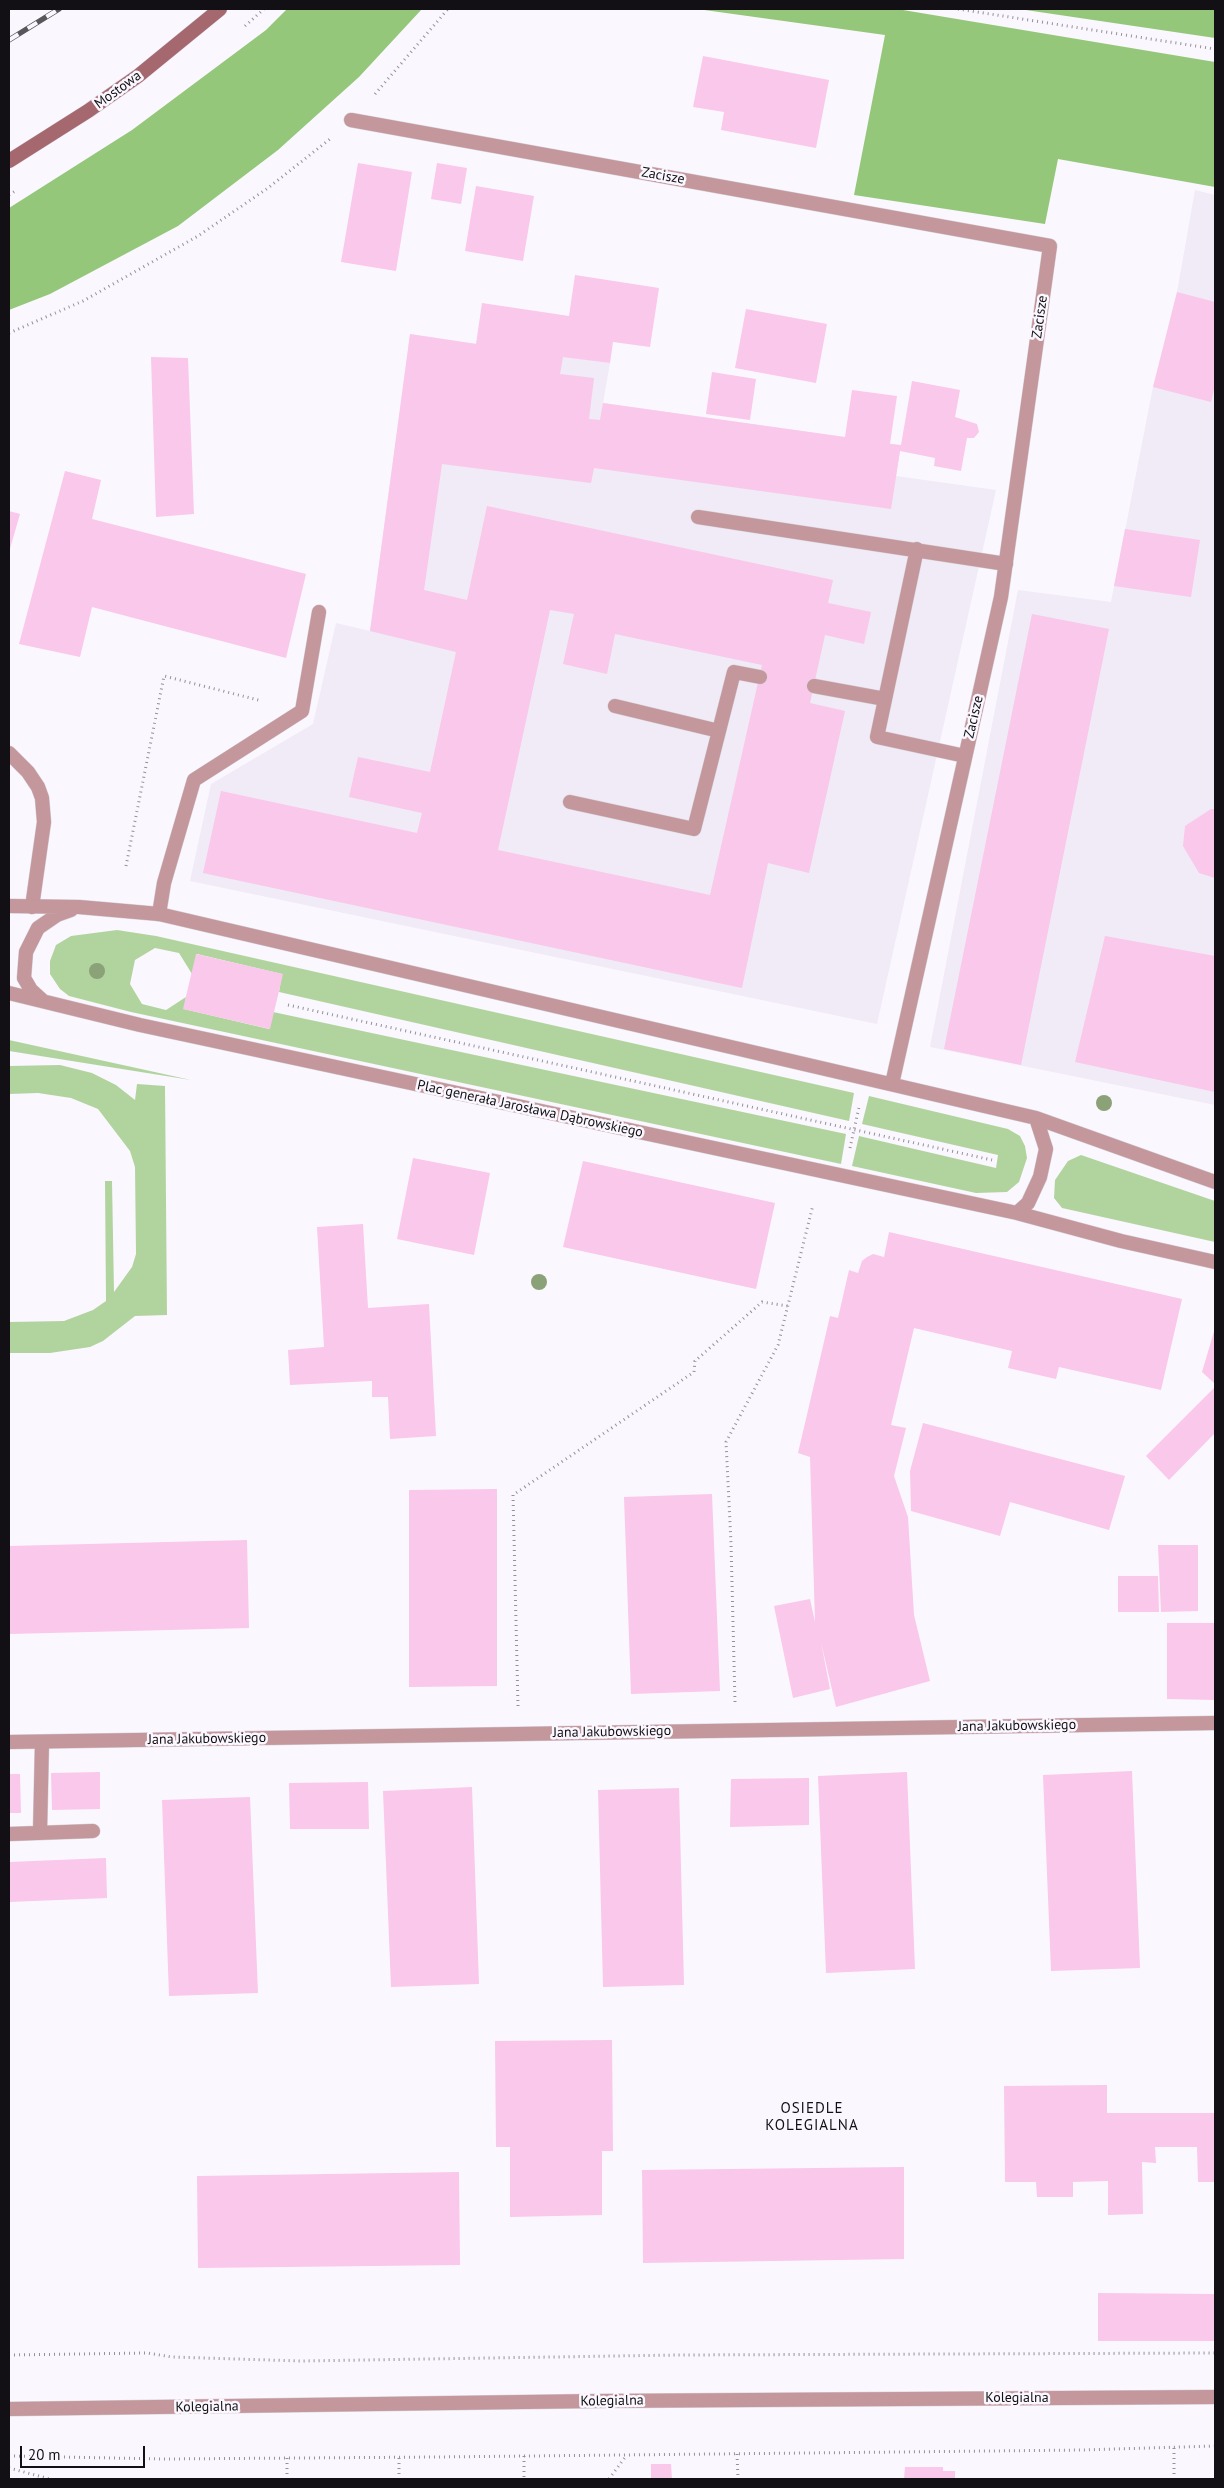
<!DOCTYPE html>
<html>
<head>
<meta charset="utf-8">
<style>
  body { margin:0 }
  #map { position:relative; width:1224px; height:2488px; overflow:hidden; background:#fbf7fe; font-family:"PT Sans",sans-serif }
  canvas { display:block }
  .frame { position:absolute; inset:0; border:10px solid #131015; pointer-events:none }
  .scale { position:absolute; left:20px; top:2446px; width:125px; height:22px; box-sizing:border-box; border:2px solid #131015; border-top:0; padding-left:6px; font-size:15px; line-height:18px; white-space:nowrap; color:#131015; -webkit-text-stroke:4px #fbf7fe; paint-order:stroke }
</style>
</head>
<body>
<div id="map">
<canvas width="1224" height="2488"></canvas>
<div class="frame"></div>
<div class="scale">20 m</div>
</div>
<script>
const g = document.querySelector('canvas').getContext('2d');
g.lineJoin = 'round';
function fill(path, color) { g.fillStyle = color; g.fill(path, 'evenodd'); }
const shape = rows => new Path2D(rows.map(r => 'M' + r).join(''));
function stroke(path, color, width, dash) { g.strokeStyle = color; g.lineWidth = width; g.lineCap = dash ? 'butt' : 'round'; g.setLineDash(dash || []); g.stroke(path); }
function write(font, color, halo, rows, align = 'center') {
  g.font = font + ' "PT Sans",sans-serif'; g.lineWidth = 5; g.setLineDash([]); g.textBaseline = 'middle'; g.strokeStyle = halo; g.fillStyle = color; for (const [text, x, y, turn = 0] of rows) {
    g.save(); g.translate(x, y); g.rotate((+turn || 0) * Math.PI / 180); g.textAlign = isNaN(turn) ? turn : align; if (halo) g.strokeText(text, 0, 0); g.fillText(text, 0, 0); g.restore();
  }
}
fill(shape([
  [1195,190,1215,195,1215,1105,930,1047,1018,590,1111,602,1153,387,1177,292],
  [410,334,610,363,603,403,901,445,896,476,996,490,877,1024,190,881,211,784,313,724,336,623,370,631]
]), '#f1eaf7');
fill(shape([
  [117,930,156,936,854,1093,849,1121,279,992,282,974,197,954,192,974,179,953,155,948,135,960,130,984,142,1004,166,1010,186,997,184,1009,269,1029,273,1012,846,1134,841,1164,131,1012,69,996,60,989,50,974,50,961,56,945,71,936],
  [9,1040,191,1080,9,1051],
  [60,1065,92,1073,116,1085,135,1100,137,1084,165,1086,167,1315,135,1316,103,1341,90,1347,50,1353,9,1353,9,1322,64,1321,93,1310,106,1301,105,1181,112,1181,114,1292,132,1267,136,1254,135,1167,130,1151,98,1109,71,1098,38,1093,9,1094,9,1066],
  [869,1096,1008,1129,1020,1136,1025,1146,1027,1158,1019,1182,1007,1192,976,1193,852,1166,859,1136,996,1168,998,1155,862,1124],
  [1081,1155,1215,1201,1215,1242,1062,1208,1054,1198,1055,1180,1068,1161]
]), '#b1d49f');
fill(shape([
  [287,9,422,9,359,77,278,150,178,226,50,294,9,310,9,208,132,130,266,30],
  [697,9,897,9,1215,62,1215,187,1058,159,1045,224,854,195,885,35],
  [1019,9,1215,9,1215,38]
]), '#95c77a');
fill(shape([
  [703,56,829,80,816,148,721,130,724,112,693,107],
  [358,163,412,172,396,271,341,262],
  [437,163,467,168,461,204,431,199],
  [476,186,534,196,523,261,465,251],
  [575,275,659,288,650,347,613,342,610,363,563,357,560,374,594,378,589,419,600,420,603,403,845,437,852,390,897,396,890,444,901,445,912,381,960,390,955,417,977,424,979,432,974,438,967,438,961,471,934,466,935,458,900,451,891,509,594,468,591,483,442,464,424,590,467,600,487,506,833,580,828,603,871,612,864,644,825,635,810,703,845,711,809,873,768,863,742,988,203,873,221,791,417,833,422,813,349,797,358,757,430,772,456,652,370,631,410,334,476,344,482,303,569,316],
  [550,610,574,614,563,664,607,674,615,634,762,665,710,895,498,850],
  [1177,292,1215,302,1215,385,1211,402,1153,387],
  [746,309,827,324,816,383,735,368],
  [151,357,188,358,194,514,156,517],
  [712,372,756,379,750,420,706,414],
  [65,471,101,480,92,519,306,574,286,658,92,607,80,657,19,644],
  [9,511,20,514,9,552],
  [1125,529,1200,540,1191,597,1114,586],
  [1032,614,1109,629,1021,1065,944,1049],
  [1211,809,1215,809,1215,878,1199,873,1183,846,1185,826],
  [1105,936,1215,956,1215,1092,1075,1062],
  [196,954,283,974,270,1029,183,1009],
  [413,1158,490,1173,474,1255,397,1239],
  [583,1161,775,1203,756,1289,563,1247],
  [363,1224,368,1308,429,1304,436,1436,390,1439,388,1397,372,1397,372,1381,290,1385,288,1350,324,1347,317,1227],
  [889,1232,1182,1299,1161,1390,1059,1367,1056,1379,1008,1368,1012,1351,914,1328,891,1425,906,1428,894,1476,908,1517,914,1615,930,1681,836,1707,821,1642,830,1689,793,1698,774,1606,810,1599,815,1622,810,1457,798,1453,830,1316,838,1318,849,1270,858,1273,862,1261,867,1257,873,1254,884,1257],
  [1215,1328,1215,1384,1202,1372],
  [1215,1387,1215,1433,1169,1480,1146,1456],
  [923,1423,1125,1476,1109,1530,1010,1502,1000,1536,911,1511,910,1471],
  [497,1489,497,1686,409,1687,409,1490],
  [712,1494,720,1691,631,1694,624,1497],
  [247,1540,249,1628,9,1634,9,1546],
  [1158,1545,1198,1545,1198,1611,1161,1612],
  [1118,1576,1158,1576,1159,1612,1118,1612],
  [1167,1623,1215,1623,1215,1700,1167,1699],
  [1132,1771,1140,1968,1051,1971,1043,1775],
  [100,1772,100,1809,52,1810,51,1773],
  [907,1772,915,1969,826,1973,818,1776],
  [9,1774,20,1774,21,1813,9,1813],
  [809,1778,809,1825,730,1827,731,1779],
  [368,1782,369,1829,290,1829,289,1783],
  [472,1787,479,1984,391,1987,383,1791],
  [679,1788,684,1985,603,1987,598,1790],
  [250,1797,258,1993,169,1996,162,1800],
  [106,1858,107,1898,9,1902,9,1862],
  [612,2040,613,2151,602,2151,602,2215,510,2217,510,2147,496,2147,495,2041],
  [1107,2085,1107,2113,1215,2113,1215,2182,1198,2182,1197,2147,1155,2147,1156,2163,1142,2162,1143,2214,1108,2215,1108,2181,1073,2182,1073,2197,1037,2197,1036,2182,1005,2182,1004,2086],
  [904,2167,904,2259,643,2263,642,2170],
  [459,2172,460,2265,198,2268,197,2176],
  [1098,2293,1215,2294,1215,2341,1098,2341],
  [651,2464,671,2464,672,2479,651,2479],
  [905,2467,943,2467,943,2471,955,2471,955,2479,904,2479]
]), '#f9c8ea');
const service = shape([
  [698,517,1006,564],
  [917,549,877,737,965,756],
  [814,686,885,699],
  [615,706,719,731],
  [9,753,28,772,38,787,42,798,44,822,32,907],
  [570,802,694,829,734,672,760,677],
  [159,914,164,883,194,780,302,711,319,612],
  [40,1832,42,1742],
  [9,1834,93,1831]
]);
const minor = shape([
  [351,120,1050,246,1001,597,892,1084],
  [9,906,79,907,159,914,1036,1118,1215,1182],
  [9,993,140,1025,1017,1213,1121,1241,1215,1262],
  [43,1001,31,990,24,978,26,952,38,928,57,915,71,910],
  [1017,1213,1028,1203,1040,1177,1046,1149,1036,1118],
  [9,1742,1215,1723]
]);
const tertiary = shape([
  [9,2409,597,2401,1215,2397]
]);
const secondary = shape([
  [9,161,88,111,138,76,220,9]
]);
stroke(service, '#d6d2d9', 15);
stroke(minor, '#d6d2d9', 15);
stroke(tertiary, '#d6d2d9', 15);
stroke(secondary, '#d6d2d9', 15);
stroke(shape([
  [958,9,1215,49],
  [245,26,264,9],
  [375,94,448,9],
  [9,195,17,190],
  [9,333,83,301,198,236,268,188,330,139],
  [126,866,164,676,262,701],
  [288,1005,992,1160],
  [850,1148,859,1107],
  [735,1702,731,1543,726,1442,778,1345,813,1205],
  [518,1706,513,1495,694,1372,695,1361,762,1302,788,1306],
  [9,2355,147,2353,172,2357,301,2361,678,2355,1215,2353],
  [737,2454,738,2479],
  [9,2456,163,2459,437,2457,1082,2450,1215,2446],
  [524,2456,524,2479],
  [287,2458,287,2479],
  [9,2468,50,2479],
  [399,2479,399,2457],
  [609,2479,626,2456],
  [1174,2479,1174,2447]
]), '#959197', 3, [1, 4]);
stroke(service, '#c3979b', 14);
stroke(minor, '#c3979b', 14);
stroke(tertiary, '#c3979b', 14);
stroke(secondary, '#a5686f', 14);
const rail = shape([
  [9,40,59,9]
]);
stroke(rail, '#59565b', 5.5);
stroke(rail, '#fbf7fe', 4, [11]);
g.fillStyle = '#8ba178';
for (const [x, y] of [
  [97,971],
  [1104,1103],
  [539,1282]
]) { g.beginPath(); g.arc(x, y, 8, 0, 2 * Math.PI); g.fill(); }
write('14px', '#131015', '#fbf7fe', [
  ["Mostowa",118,90,-36],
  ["Zacisze",663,176,10],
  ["Zacisze",1040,317,-82],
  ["Zacisze",974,717,-77],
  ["Plac generała Jarosława Dąbrowskiego",530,1109,12],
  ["Jana Jakubowskiego",1017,1726,-1],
  ["Jana Jakubowskiego",612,1732,-1],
  ["Jana Jakubowskiego",207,1739,-1],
  ["Kolegialna",1017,2398],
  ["Kolegialna",612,2401,-1],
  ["Kolegialna",207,2407,-1]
]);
g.letterSpacing = '1px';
write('15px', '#131015', '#fbf7fe', [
  ["OSIEDLE",812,2109],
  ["KOLEGIALNA",812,2126]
]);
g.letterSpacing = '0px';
</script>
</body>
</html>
